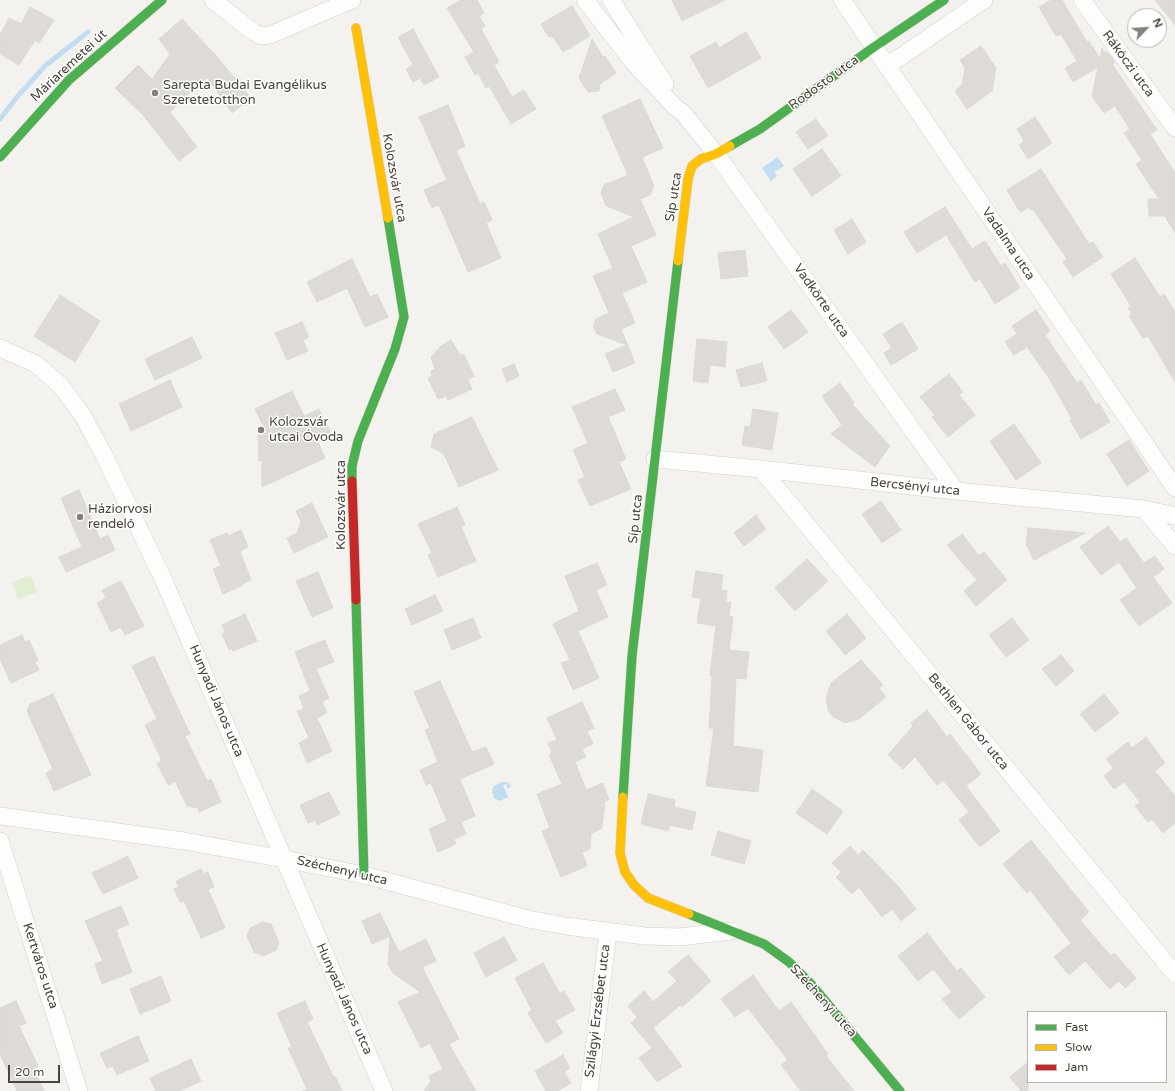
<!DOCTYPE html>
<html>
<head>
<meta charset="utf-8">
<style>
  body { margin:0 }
  #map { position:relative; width:1175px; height:1091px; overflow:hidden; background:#f4f2ee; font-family:"Varela Round",sans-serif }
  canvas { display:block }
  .legend { position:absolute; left:1027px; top:1011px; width:140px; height:72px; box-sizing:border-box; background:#fff; border:1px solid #b7b4b0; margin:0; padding:5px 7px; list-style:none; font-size:12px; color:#4b4439 }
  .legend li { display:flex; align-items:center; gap:8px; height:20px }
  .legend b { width:20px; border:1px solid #b7b4b0 }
  .north { position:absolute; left:1127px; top:8px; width:40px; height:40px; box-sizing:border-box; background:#fff; border:1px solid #b7b4b0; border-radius:50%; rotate:65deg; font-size:11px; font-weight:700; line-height:16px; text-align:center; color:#4b4439 }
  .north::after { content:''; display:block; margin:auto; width:14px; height:18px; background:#868178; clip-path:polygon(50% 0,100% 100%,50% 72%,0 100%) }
  .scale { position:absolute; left:8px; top:1065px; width:52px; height:18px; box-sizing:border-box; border:2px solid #4b4439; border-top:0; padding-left:5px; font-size:12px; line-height:14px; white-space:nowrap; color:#4b4439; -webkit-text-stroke:3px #fff; paint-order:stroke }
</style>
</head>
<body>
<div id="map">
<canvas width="1175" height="1091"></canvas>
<ul class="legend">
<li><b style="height:5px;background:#4caf50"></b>Fast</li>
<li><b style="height:5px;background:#ffc107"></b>Slow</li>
<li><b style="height:5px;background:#c62828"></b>Jam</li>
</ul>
<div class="north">N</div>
<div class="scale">20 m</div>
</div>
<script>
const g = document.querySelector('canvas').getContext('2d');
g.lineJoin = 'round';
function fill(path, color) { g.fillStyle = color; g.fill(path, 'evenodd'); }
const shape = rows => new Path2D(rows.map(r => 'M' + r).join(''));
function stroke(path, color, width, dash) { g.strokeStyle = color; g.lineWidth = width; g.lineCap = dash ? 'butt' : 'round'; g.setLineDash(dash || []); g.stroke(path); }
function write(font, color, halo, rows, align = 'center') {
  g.font = font + ' "Varela Round",sans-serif'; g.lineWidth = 3; g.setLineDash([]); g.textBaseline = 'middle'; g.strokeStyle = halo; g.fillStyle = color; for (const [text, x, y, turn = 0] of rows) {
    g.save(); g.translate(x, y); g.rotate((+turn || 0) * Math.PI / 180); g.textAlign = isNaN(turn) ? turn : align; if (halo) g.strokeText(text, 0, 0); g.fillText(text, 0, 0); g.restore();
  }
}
fill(shape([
  [31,575,37,592,18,599,12,582]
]), '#e1eecf');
fill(shape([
  [778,157,784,166,774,172,777,176,771,181,762,168],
  [502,782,507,782,511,786,508,789,506,784,503,785,508,797,499,801,494,798,492,790,494,786]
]), '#c0ddf1');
stroke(shape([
  [0,119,17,97,45,66,88,32]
]), '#c0ddf1', 5);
const building = shape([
  [461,0,477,0,484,13,479,16,485,26,481,29,499,62,494,65,512,97,524,90,536,109,511,124,489,86,486,88,478,73,475,75,465,57,474,52,447,8,461,0],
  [672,0,725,0,682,21,672,0],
  [1051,0,1062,0,1087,42,1089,41,1100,59,1102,48,1104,52,1106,51,1115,62,1112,64,1157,130,1150,134,1175,173,1175,233,1165,216,1149,216,1148,199,1159,199,1136,164,1142,160,1124,133,1130,129,1115,106,1104,113,1092,96,1098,67,1073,82,1065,68,1077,61,1061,34,1056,36,1039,7,1051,0],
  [1155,0,1175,0,1175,25,1155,0],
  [572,6,590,36,563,52,553,37,548,36,541,24,572,6],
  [30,7,54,20,39,43,35,40,19,65,0,54,0,35,9,18,21,24,30,7],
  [182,19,219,59,251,98,232,113,207,77,170,112,197,147,179,161,143,115,115,88,138,65,152,79,170,54,159,39,182,19],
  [413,29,439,77,424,85,420,78,413,82,406,69,413,65,398,37,413,29],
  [746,32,761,58,708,88,690,56,716,42,719,48,746,32],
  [592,39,603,57,605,56,616,73,600,84,599,91,588,92,579,78,592,39],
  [981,46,996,68,992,91,967,109,955,91,962,85,965,68,960,60,981,46],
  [640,99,663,148,642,157,654,186,650,195,640,199,656,235,631,246,647,282,622,293,635,323,621,329,635,363,613,372,605,354,627,345,597,334,593,326,596,319,609,313,593,276,613,268,598,234,634,217,606,206,601,193,604,185,628,175,602,116,640,99],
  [448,105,465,146,456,150,480,204,484,202,492,220,486,223,501,258,468,272,439,205,432,208,424,190,447,180,419,117,448,105],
  [1035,117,1052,143,1028,159,1019,145,1024,141,1017,129,1035,117],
  [816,119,828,136,808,149,796,132,816,119],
  [822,149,841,176,812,196,793,169,822,149],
  [1041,169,1089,244,1093,242,1103,257,1073,277,1063,262,1067,259,1033,209,1031,210,1029,207,1020,212,1007,190,1041,169],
  [945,207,972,249,985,241,1001,266,1005,263,1020,288,995,304,980,279,975,282,946,235,917,253,904,232,945,207],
  [852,219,866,242,848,254,834,230,852,219],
  [745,250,748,276,721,279,718,253,745,250],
  [1135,258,1160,297,1164,294,1175,312,1175,382,1148,336,1143,338,1129,316,1132,314,1128,308,1131,306,1111,274,1135,258],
  [352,259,370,297,377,294,388,317,365,327,347,288,317,302,307,282,352,259],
  [60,295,100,321,75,362,34,336,60,295],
  [791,310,808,332,784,349,768,327,791,310],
  [1036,310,1050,331,1045,335,1077,383,1081,380,1096,405,1099,403,1110,422,1081,439,1070,420,1072,419,1049,378,1027,347,1014,355,1005,342,1017,334,1012,326,1036,310],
  [302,322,309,337,303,340,308,351,287,360,275,333,302,322],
  [902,322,918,349,891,365,884,353,892,348,883,334,902,322],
  [192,337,202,358,155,380,145,359,192,337],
  [697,339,727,342,725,367,710,365,708,383,693,381,697,339],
  [451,340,460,355,464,355,474,376,468,379,472,389,448,400,446,396,438,399,428,378,432,376,431,371,435,369,431,357,441,346,451,340],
  [762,363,767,381,741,387,736,370,762,363],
  [514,364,519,376,507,382,502,369,514,364],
  [949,374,963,392,959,395,975,415,948,437,932,417,935,415,920,397,949,374],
  [170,380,182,407,131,431,119,404,170,380],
  [840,383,854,403,852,404,890,446,875,467,831,434,842,425,822,396,840,383],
  [615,389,625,410,608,417,626,459,619,462,631,489,590,506,578,480,585,477,573,450,588,443,572,407,615,389],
  [292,391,304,416,319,409,331,433,317,440,325,458,262,487,262,460,259,461,258,436,266,432,255,409,292,391],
  [753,409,778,413,772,450,742,445,745,426,750,427,753,409],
  [472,417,498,470,459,487,444,454,431,447,434,434,472,417],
  [1014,424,1041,463,1016,480,990,441,1014,424],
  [1129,440,1149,471,1127,486,1107,454,1129,440],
  [79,490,100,539,108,535,115,550,66,572,59,557,82,547,61,498,79,490],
  [881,501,901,530,882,543,862,514,881,501],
  [312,503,328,537,294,553,287,538,297,533,301,522,296,511,312,503],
  [457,507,465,525,461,527,476,561,438,577,428,555,432,553,418,524,457,507],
  [756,515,766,529,744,546,734,533,756,515],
  [1108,526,1120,542,1126,538,1144,563,1155,556,1164,569,1153,577,1172,603,1139,626,1120,600,1137,588,1119,562,1101,575,1080,547,1108,526],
  [1028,528,1085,533,1034,560,1026,544,1028,528],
  [241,530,248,547,240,551,251,580,242,584,243,585,223,594,213,569,221,566,210,540,227,533,228,536,241,530],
  [962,534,979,556,984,552,1007,580,976,606,964,591,977,580,947,545,962,534],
  [807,559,828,581,795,611,775,588,807,559],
  [597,563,607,585,596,590,608,617,578,631,599,678,573,690,561,663,570,660,553,624,579,611,565,576,597,563],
  [696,571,723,575,721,590,727,591,726,602,731,603,729,616,733,617,729,650,749,652,746,679,736,678,733,746,763,750,758,792,706,786,714,728,709,728,712,676,710,675,716,626,697,623,701,598,692,597,696,571],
  [318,572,333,608,312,617,296,581,318,572],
  [121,581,144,626,125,635,121,627,111,632,97,603,106,598,102,590,121,581],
  [435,595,443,611,412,625,405,609,435,595],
  [245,614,257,641,233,651,232,649,229,650,222,634,225,632,222,625,245,614],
  [847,614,866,638,845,655,826,631,847,614],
  [473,618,481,638,452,650,444,630,473,618],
  [1012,618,1029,640,1006,657,989,635,1012,618],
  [22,635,25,642,29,640,38,660,35,662,39,670,11,683,0,659,0,645,22,635],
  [325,640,334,662,316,669,329,698,322,701,327,713,317,718,332,751,307,763,299,743,309,738,297,711,304,709,299,696,310,691,295,652,325,640],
  [1061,655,1074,671,1056,686,1042,669,1061,655],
  [154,656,190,734,185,736,207,781,211,779,221,802,199,812,198,808,187,806,175,781,168,785,157,763,162,761,145,725,157,719,132,666,154,656],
  [861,660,883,685,879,688,886,697,859,719,845,723,832,716,828,710,826,698,831,683,861,660],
  [440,681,472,752,486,747,494,764,460,779,475,816,461,822,466,834,454,839,456,844,438,852,429,829,447,821,431,783,426,785,420,770,438,762,425,730,430,728,414,692,440,681],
  [53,694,91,775,54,791,46,773,53,769,27,711,30,704,53,694],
  [1104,694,1119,713,1095,732,1080,714,1104,694],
  [582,702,594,728,587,731,593,744,582,749,586,757,575,762,586,790,603,783,609,800,605,801,602,828,591,834,590,849,582,852,587,866,561,877,542,831,550,828,537,794,562,784,549,755,552,753,548,743,557,740,547,718,582,702],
  [927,710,947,737,950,734,981,774,966,786,1000,831,980,847,959,820,969,812,943,780,937,785,915,757,903,769,888,755,913,726,911,723,927,710],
  [1146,737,1165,763,1155,771,1175,796,1175,823,1163,833,1152,819,1148,822,1135,806,1140,802,1124,782,1114,789,1104,776,1114,768,1106,759,1128,742,1132,748,1146,737],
  [812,789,843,811,827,834,796,813,812,789],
  [329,792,340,814,317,825,315,820,308,823,300,805,329,792],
  [648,794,675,800,674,807,696,812,692,830,670,825,668,831,641,824,648,794],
  [718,831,751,841,744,864,711,855,718,831],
  [1031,840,1089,912,1080,920,1111,956,1114,953,1136,978,1125,988,1119,981,1110,989,1085,961,1069,975,1054,957,1071,943,1030,890,1027,893,1003,864,1031,840],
  [850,846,858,855,863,850,898,886,916,909,901,921,892,909,882,917,859,887,852,894,836,877,841,872,832,863,850,846],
  [128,856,138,878,103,894,92,873,128,856],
  [201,869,204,874,208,872,214,887,208,889,225,928,201,938,184,901,180,902,174,889,179,887,176,881,201,869],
  [121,906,129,924,116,930,132,972,102,984,95,964,103,961,85,921,121,906],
  [380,913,399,952,426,939,436,961,422,967,459,1039,449,1044,476,1091,424,1091,431,1081,429,1076,443,1069,430,1043,421,1048,398,1002,420,992,393,973,388,964,390,936,372,944,362,921,380,913],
  [263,922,271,924,279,942,276,950,263,956,254,952,247,936,250,928,263,922],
  [927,933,957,971,961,968,985,997,959,1019,942,999,952,992,933,969,918,981,898,956,927,933],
  [504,937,517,960,486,977,474,953,504,937],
  [688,955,711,981,682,1007,680,1005,653,1028,682,1066,657,1082,639,1058,652,1048,631,1023,637,1017,628,1006,644,991,653,1002,677,981,668,972,688,955],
  [543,963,560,994,564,991,575,1010,555,1021,563,1033,546,1043,528,1013,532,1010,515,978,543,963],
  [753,975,779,1011,791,1002,828,1054,826,1056,854,1091,801,1091,781,1065,788,1060,748,1008,735,1017,721,999,753,975],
  [161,976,171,1001,140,1014,130,989,161,976],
  [16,1001,26,1023,19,1026,38,1066,34,1068,44,1091,17,1091,0,1054,0,1008,16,1001],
  [305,1001,313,1019,307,1022,333,1076,335,1076,342,1091,303,1091,307,1089,288,1048,292,1047,277,1013,305,1001],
  [138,1036,149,1061,117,1075,113,1066,107,1068,100,1053,138,1036],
  [563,1055,570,1068,564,1072,571,1083,557,1091,546,1091,535,1071,563,1055],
  [191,1059,201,1081,179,1091,156,1091,150,1078,191,1059],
  [1028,1062,1028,1091,1021,1091,1010,1077,1028,1062]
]);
fill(building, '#dedbd6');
stroke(building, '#dcd9d4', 1);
const street = shape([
  [213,0,253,32,261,36,270,35,352,0],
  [585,0,634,63,675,107,683,113,716,154,956,491],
  [611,0,665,84],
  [842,0,1175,488],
  [1082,0,1175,128],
  [887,66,984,0],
  [0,348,36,364,61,386,83,416,104,455,164,581,384,1091],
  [655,459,761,469,956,491,1144,509,1175,516],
  [761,469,1175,974],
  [1144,509,1175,546],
  [0,816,184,841,284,859,364,875,528,919,566,926,645,936,680,937,731,931],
  [0,841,79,1091],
  [589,1091,608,932]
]);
const fast = shape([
  [730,146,760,129,874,47,944,0],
  [0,157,69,80,162,0],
  [352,481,352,466,358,441,395,349,404,317,388,218],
  [356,600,364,875],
  [623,797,632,656,678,261],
  [689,914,764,944,789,962,812,985,900,1091]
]);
const slow = shape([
  [356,28,388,218],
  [678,261,688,179,692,166,701,159,716,154,730,146],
  [623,797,620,853,625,872,634,885,648,898,689,914]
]);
const jam = shape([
  [352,481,356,600]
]);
stroke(street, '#d2d0cb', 18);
stroke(fast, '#d3cfc5', 10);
stroke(slow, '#d3cfc5', 10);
stroke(jam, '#d3cfc5', 10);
stroke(street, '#fdfdfc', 17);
stroke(fast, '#4caf50', 9);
stroke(slow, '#ffc107', 9);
stroke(jam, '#c62828', 9);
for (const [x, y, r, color] of [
  [155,93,4,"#868178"],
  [261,430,4,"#868178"],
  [80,517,4,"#868178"]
]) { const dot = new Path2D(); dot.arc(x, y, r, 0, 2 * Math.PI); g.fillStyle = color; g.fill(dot); stroke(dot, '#fff', 1.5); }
write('13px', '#4b4439', '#fff', [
  ["Rákóczi utca",1128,64,54],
  ["Máriaremetei út",69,66,-43],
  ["Rodostó utca",824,83,-36],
  ["Kolozsvár utca",394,178,80],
  ["Síp utca",674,197,-81],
  ["Vadalma utca",1008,244,56],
  ["Vadkörte utca",821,301,55],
  ["Bercsényi utca",915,487,6],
  ["Kolozsvár utca",342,505,-90],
  ["Síp utca",636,519,-84],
  ["Hunyadi János utca",216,701,67],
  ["Bethlen Gábor utca",968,722,51],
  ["Széchenyi utca",342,871,13],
  ["Kertváros utca",40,966,72],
  ["Hunyadi János utca",344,999,66],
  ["Széchenyi utca",823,1001,48],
  ["Szilágyi Erzsébet utca",598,1011,-83]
]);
write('13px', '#4b4439', '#fff', [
  ["Sarepta Budai Evangélikus",163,86],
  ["Szeretetotthon",163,101],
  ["Kolozsvár",269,423],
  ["utcai Óvoda",269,438],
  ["Háziorvosi",88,510],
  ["rendelő",88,525]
], 'left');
</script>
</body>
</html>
